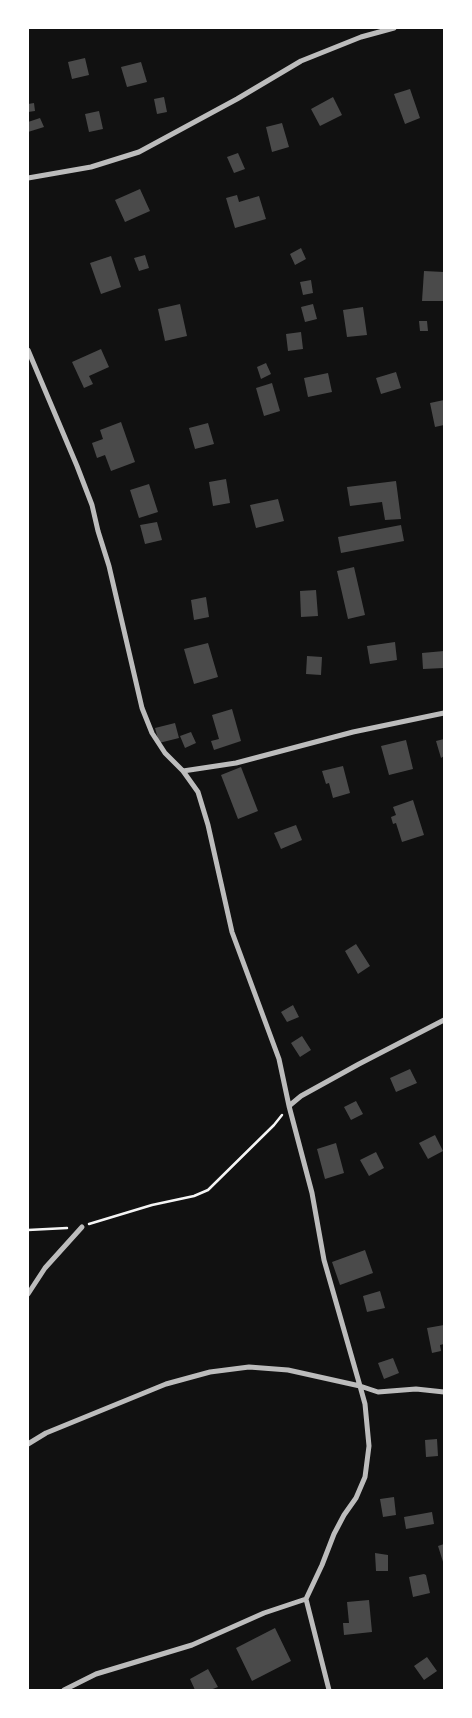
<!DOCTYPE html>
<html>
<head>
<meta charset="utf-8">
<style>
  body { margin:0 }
  #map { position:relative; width:472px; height:1718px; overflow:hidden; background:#111; font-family:"Fira Sans",sans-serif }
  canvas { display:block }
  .frame { position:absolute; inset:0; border:29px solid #fff; pointer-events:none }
</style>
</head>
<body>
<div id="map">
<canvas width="472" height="1718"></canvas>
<div class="frame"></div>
</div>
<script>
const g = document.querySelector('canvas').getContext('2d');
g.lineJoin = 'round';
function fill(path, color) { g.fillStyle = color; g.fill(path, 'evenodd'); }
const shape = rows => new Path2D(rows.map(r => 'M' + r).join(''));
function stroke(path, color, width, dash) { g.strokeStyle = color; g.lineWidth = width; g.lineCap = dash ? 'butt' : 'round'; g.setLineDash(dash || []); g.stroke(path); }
fill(shape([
  [85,58,89,75,72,79,68,62],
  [141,62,147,82,127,87,121,67],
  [410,89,420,118,405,124,394,94],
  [164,97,167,112,157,114,154,99],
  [333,97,342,115,320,126,311,109],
  [34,103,35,111,28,112,28,104],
  [99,111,103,129,89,132,85,114],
  [40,118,44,127,28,132,28,122],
  [282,123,289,147,272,152,266,127],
  [238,153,245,169,234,173,227,157],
  [140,189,150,211,125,222,115,200],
  [237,195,239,202,259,196,266,219,235,228,226,198],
  [301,248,306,259,295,265,290,254],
  [145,255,149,268,139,271,134,258],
  [111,256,121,287,101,294,90,263],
  [424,271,444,272,444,301,422,301],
  [311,280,313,293,303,295,300,282],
  [180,304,187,336,165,341,158,309],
  [313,304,317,319,305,322,301,307],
  [363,307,367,335,347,337,343,310],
  [419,321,427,321,428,331,420,331],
  [301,332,303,349,288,351,286,334],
  [101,349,109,367,89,376,93,384,84,388,72,362],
  [266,363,271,374,261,379,257,367],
  [396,372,401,388,381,394,376,378],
  [328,373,332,392,308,397,304,378],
  [272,383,280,411,264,416,256,388],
  [444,400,444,425,435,427,430,403],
  [121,422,135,462,111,471,105,455,97,458,92,443,103,439,100,430],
  [208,423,214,444,195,449,189,428],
  [226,479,230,503,213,506,209,482],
  [396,481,401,519,385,520,382,502,350,506,347,487],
  [149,484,158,512,139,518,130,490],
  [278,499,284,521,256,528,250,505],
  [157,522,162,540,145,544,140,525],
  [401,525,404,541,341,553,338,537],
  [354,567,365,615,348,619,337,571],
  [316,590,318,616,301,617,300,591],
  [206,597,209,617,194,620,191,600],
  [395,642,397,660,370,664,367,646],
  [208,643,218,677,194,684,184,649],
  [444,651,444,668,423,669,422,653],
  [307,656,322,657,321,675,306,674],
  [232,709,241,741,214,750,211,741,219,739,212,715],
  [175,723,179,738,159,743,155,728],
  [191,732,196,743,185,748,180,736],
  [444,739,444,756,441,758,436,741],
  [406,740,413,769,389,775,381,746],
  [343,766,350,793,333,798,329,783,326,784,322,771],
  [241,767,258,811,238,819,221,775],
  [413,800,424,835,402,842,396,823,393,824,391,817,396,815,393,807],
  [296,825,302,840,281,849,274,833],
  [356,944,370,966,358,974,345,951],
  [293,1005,299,1017,287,1022,281,1012],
  [302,1036,311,1050,300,1057,291,1043],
  [410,1069,417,1083,396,1092,390,1078],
  [356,1101,363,1114,351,1120,344,1107],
  [435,1135,443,1151,428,1159,419,1143],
  [336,1143,344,1173,325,1179,317,1149],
  [376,1152,384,1168,369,1176,360,1160],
  [365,1250,373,1273,340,1285,332,1262],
  [380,1291,385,1308,367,1312,363,1296],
  [444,1325,444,1344,440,1345,441,1351,432,1353,427,1328],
  [393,1358,399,1373,384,1379,378,1363],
  [437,1439,438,1456,426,1457,425,1440],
  [394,1497,396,1515,383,1517,380,1499],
  [432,1512,434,1524,406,1529,404,1517],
  [444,1544,444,1565,438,1546],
  [375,1553,388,1555,388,1571,376,1571],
  [424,1574,426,1575,430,1593,413,1597,409,1577],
  [369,1600,372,1632,344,1635,343,1623,349,1623,347,1602],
  [275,1628,291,1661,252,1681,236,1648],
  [427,1657,437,1671,424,1680,414,1666],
  [208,1669,218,1687,210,1690,195,1690,190,1679]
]), '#4a4a4a');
stroke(shape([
  [89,1224,152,1205,194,1196,208,1190,274,1125,282,1115],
  [28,1230,67,1228]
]), '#f5f5f5', 2.5);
stroke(shape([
  [28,178,91,167,139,152,237,99,301,61,361,37,394,28],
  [28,350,77,466,92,505,98,531,109,566,142,708,152,733,165,753,183,771,198,792,208,825,232,932,279,1059,289,1106],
  [183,771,236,763,353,732,444,713],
  [28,1294,45,1268,82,1227],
  [28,1444,46,1433,166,1384,210,1372,249,1367,288,1370,360,1386,324,1260,312,1193,289,1106,301,1096,359,1064,444,1020],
  [306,1599,329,1690],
  [64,1690,96,1674,192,1645,264,1613,306,1599,322,1565,334,1534,344,1515,356,1498,365,1477,369,1446,365,1404,360,1386,378,1392,416,1389,444,1392]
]), '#bcbcbc', 5);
</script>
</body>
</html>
